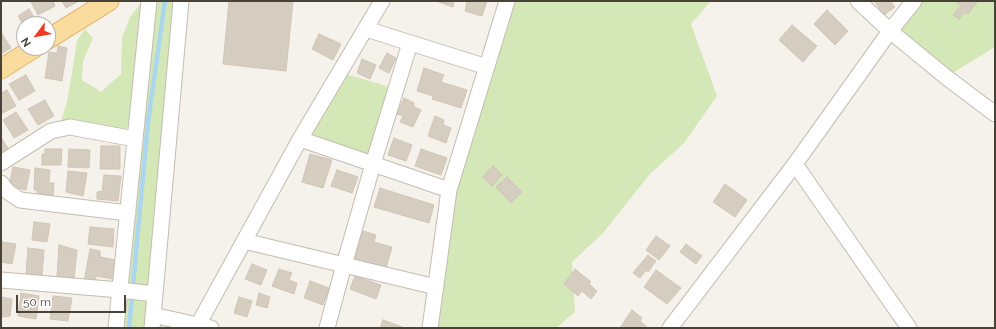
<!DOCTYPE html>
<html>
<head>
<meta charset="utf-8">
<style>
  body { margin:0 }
  #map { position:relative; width:996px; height:329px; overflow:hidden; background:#f5f2eb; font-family:Raleway,sans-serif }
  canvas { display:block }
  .frame { position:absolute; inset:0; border:2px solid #494239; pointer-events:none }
  .north { position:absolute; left:16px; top:16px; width:40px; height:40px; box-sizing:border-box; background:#fff; border:1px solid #b6b3b0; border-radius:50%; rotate:238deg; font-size:11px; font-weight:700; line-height:16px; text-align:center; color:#494239 }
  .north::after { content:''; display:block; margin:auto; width:14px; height:18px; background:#f13a26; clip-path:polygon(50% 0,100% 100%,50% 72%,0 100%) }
  .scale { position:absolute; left:16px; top:295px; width:110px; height:18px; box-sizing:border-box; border:2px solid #494239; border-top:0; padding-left:5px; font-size:12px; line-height:14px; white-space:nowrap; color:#494239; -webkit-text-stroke:3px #fff; paint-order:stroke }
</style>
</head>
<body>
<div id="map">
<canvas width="996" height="329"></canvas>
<div class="frame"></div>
<div class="north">N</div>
<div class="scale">50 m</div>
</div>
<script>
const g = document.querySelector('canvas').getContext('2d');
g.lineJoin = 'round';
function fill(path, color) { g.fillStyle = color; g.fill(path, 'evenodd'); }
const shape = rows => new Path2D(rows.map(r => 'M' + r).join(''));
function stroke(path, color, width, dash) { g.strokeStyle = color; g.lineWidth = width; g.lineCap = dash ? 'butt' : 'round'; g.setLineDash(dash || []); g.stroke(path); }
fill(shape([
  [149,1,175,1,152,328,116,328,137,116,125,130,61,122,67,101,73,67,77,40,85,29,93,38,83,61,82,80,101,92,121,74,122,38,130,17,141,3,143,50],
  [507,1,711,1,691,24,717,96,684,143,649,175,603,233,572,262,575,312,556,328,432,328,449,190],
  [914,1,995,1,995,47,946,77,890,31],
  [340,72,396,89,368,162,300,139]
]), '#d4e7b6');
stroke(shape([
  [129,328,148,122,165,1]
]), '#abd6ee', 4.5);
const building = shape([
  [32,1,53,1,55,6,38,15,31,2,32,1],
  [62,1,79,1,66,8,62,1],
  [229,1,293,1,286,71,223,64,229,1],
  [436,1,454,1,453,7,436,1],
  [467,1,487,1,482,16,465,11,467,1],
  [876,1,890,1,895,7,884,15,875,2,876,1],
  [959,1,978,1,968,14,965,12,959,19,953,15,961,6,957,3,959,1],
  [29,9,38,24,24,24,24,26,18,16,29,9],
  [827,10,848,31,835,45,814,24,827,10],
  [792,25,817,46,803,62,779,40,792,25],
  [1,32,11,48,1,54,1,32],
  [319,34,341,44,333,60,312,49,319,34],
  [58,46,67,48,62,81,45,78,49,52,57,53,58,46],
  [387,53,396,58,389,73,379,68,387,53],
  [362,59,376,65,370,79,357,73,362,59],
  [424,68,444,75,441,82,467,90,461,108,432,99,433,96,417,91,424,68],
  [26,75,35,91,19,100,9,84,26,75],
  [7,90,16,106,1,114,1,93,7,90],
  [404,98,414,103,414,107,421,110,413,127,400,122,403,116,397,114,404,98],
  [45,100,54,116,38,125,28,109,45,100],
  [16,112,28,130,14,138,3,120,16,112],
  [435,116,444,120,443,125,451,128,446,143,428,136,435,116],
  [1,137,9,150,1,155,1,137],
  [394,138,412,145,406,161,388,155,394,138],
  [101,146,120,146,120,169,100,169,101,146],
  [45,149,62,149,61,165,42,165,42,154,45,154,45,149],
  [69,149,90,150,89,168,68,167,69,149],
  [421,149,447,158,441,175,415,166,421,149],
  [310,154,332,160,323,188,302,182,310,154],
  [493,166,502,175,492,186,483,177,493,166],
  [13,167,30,170,26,190,9,186,13,167],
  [35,168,50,170,49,183,54,183,53,196,37,194,37,190,34,190,35,168],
  [337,170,358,177,352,193,331,186,337,170],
  [68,171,87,173,83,196,66,192,68,171],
  [104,175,121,176,118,201,97,199,97,192,102,191,104,175],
  [507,177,522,192,511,203,496,187,507,177],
  [725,184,747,200,735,217,713,202,725,184],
  [380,188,434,205,429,223,374,207,380,188],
  [34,222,50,224,47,242,32,240,34,222],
  [90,227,114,229,113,247,88,244,90,227],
  [363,231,376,235,374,242,392,247,386,268,355,259,363,231],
  [656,236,670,246,659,260,646,250,656,236],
  [2,242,16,244,12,264,1,262,2,242],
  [686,244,702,256,696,264,680,252,686,244],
  [59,245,77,250,74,279,57,276,59,245],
  [28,248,44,250,42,276,26,274,28,248],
  [90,249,100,251,100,257,116,260,113,279,96,276,95,284,84,282,90,249],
  [648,255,656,261,648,272,646,270,640,278,633,273,648,255],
  [252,264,267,270,261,285,245,279,252,264],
  [279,269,292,273,289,280,297,283,294,294,272,286,279,269],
  [575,269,591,282,589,284,597,291,591,299,582,291,578,296,564,284,575,269],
  [656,270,681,288,667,304,644,287,656,270],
  [355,276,381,285,376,299,350,289,355,276],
  [310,281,329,288,323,305,304,298,310,281],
  [21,293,39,296,36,319,18,316,21,293],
  [259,293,270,297,267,308,256,305,259,293],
  [53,296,72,298,68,321,50,319,53,296],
  [1,297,12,299,10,316,1,317,1,297],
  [239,297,252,301,247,317,234,313,239,297],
  [632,310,642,318,640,321,648,328,620,328,632,310],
  [383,320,405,328,380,328,383,320]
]);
fill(building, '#d6cdc1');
stroke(building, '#d1c4b4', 1);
const minor = shape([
  [858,1,890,31,946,77,995,114],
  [366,29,487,67],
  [300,139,449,190],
  [1,163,51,131,70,127,135,139],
  [795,164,909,328],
  [1,183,8,192,20,200,128,213],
  [244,241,436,287],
  [1,280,120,290,155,294],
  [153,315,211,328],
  [198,325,300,139,382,1],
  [116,328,149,1],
  [152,328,181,1],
  [327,328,344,265,373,164,410,43],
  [430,328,449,190,507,1],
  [670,328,795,164,890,31,914,1]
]);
const major = shape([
  [48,39,109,1],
  [1,69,34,48]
]);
stroke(minor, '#c3bcb1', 17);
stroke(major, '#e0b86f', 21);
stroke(minor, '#fff', 15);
stroke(major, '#fadc9f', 19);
</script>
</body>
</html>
